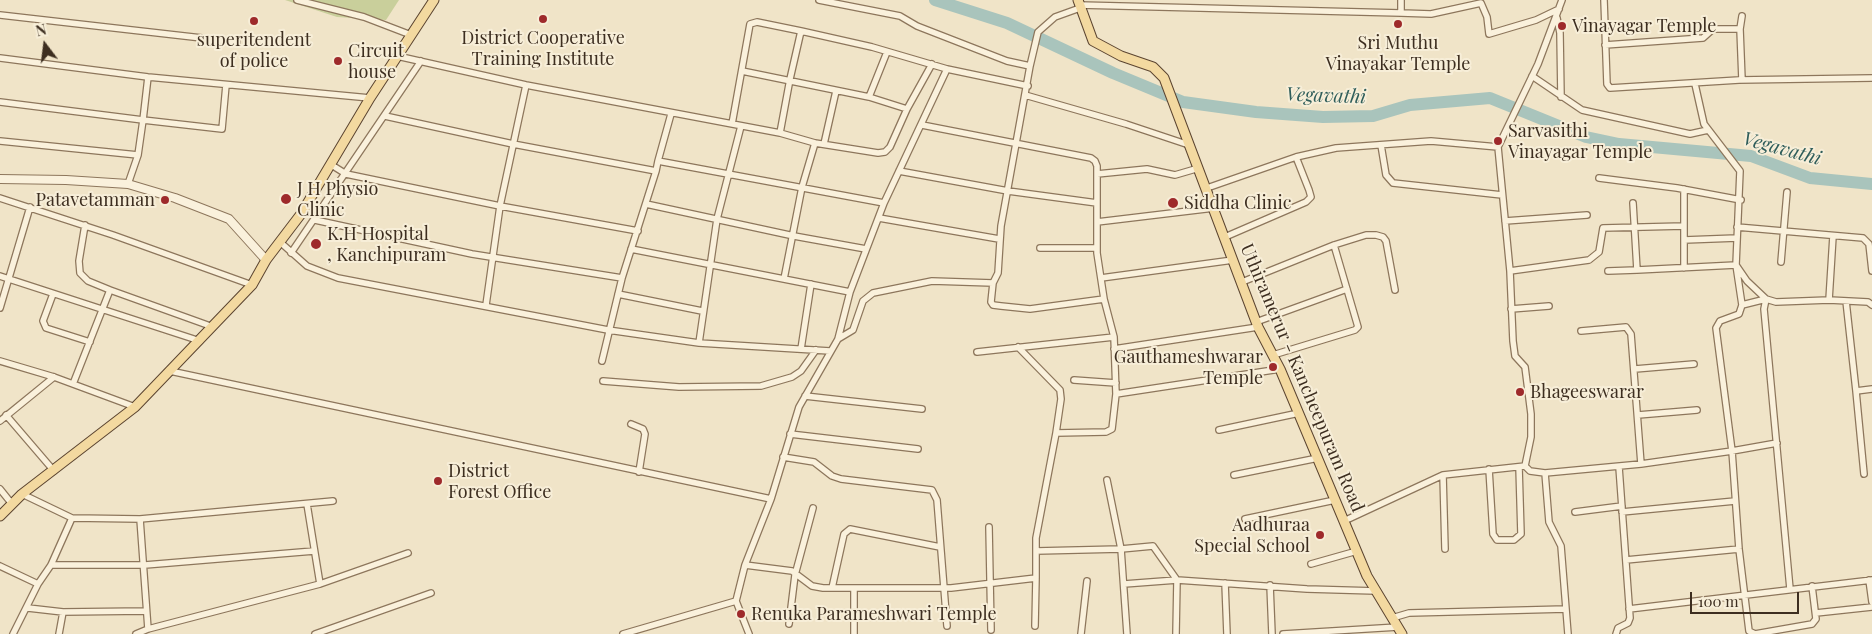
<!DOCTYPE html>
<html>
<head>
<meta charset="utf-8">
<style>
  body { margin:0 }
  #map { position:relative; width:1872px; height:634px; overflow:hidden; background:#f0e4c8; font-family:"Playfair Display",serif }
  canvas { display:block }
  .north { position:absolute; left:20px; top:20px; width:50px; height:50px; -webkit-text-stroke:4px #f7eed8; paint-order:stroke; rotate:345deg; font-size:14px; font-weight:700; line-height:20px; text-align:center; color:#3d2e20 }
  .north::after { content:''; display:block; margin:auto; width:18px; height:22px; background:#3d2e20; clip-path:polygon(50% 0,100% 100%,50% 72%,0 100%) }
  .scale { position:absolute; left:1690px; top:592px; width:109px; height:22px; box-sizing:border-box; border:2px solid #3d2e20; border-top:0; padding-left:6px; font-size:15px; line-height:18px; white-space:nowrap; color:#3d2e20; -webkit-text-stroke:4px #f7eed8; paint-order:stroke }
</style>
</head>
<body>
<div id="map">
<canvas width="1872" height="634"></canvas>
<div class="north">N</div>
<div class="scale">100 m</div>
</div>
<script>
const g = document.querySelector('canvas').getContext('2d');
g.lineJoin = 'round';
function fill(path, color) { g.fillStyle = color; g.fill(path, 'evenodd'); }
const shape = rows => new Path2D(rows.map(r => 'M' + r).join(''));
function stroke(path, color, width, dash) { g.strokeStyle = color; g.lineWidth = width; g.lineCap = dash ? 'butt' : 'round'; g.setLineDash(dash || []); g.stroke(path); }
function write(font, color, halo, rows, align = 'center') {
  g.font = font + ' "Playfair Display",serif'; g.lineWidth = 4; g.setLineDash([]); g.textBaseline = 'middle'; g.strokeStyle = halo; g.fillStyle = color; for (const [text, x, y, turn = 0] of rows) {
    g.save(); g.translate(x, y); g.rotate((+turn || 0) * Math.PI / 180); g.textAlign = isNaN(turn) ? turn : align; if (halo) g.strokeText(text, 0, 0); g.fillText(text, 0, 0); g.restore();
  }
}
fill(shape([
  [285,0,399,0,386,20,337,17]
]), '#c9cf9b');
stroke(shape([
  [935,0,1007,23,1113,73,1183,102,1256,112,1323,117,1373,116,1410,105,1490,98,1586,137,1619,144,1751,156,1810,178,1872,184]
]), '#a9c4bc', 12);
const minor = shape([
  [297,0,364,17,411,35],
  [819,0,900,16,917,26,1007,61,1030,66],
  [1562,0,1538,64,1498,147,1510,271,1513,341,1515,356,1525,367,1531,414,1531,437,1525,466,1530,471,1545,473,1641,464,1732,451,1739,549,1749,631,1755,634,1812,624,1816,619,1812,586],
  [1604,0,1607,84,1610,88,1739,80,1872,78],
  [1079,5,1401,13,1401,0],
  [1401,13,1431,14,1481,3,1487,17,1489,34,1536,20,1559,9],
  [0,15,237,42],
  [1557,18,1560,33,1561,97],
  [1605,45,1703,38,1713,29,1740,29],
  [397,56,526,85,780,133,815,143,878,153,885,152,890,147,907,109,932,64],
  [0,58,148,77,370,98],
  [947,69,1028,86],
  [742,71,869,97,907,109],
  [1532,76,1582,110,1690,134,1708,130],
  [1742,80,1740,29,1742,16],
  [1695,84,1704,124,1740,171,1736,265,1742,305,1739,314,1720,321,1716,328,1732,451,1777,443],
  [1025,95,1126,124,1189,145],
  [869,97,887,52],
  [0,102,143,120,148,77],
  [385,116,513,144,656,171,658,161,884,203],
  [732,124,750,24,757,22,801,31],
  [922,125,1091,158,1095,161,1097,166,1097,253,1104,299,1114,337,1116,394,1280,369],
  [780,133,790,79,801,31,872,47,947,69,884,203,850,292,838,339,799,407,771,499,745,565,792,571,812,586,823,588,951,588,1036,578,1036,538,1056,433,1106,432,1112,429,1116,394],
  [0,141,138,155],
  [824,144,836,91],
  [1381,145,1386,175,1393,183,1502,195],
  [658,161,671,114],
  [330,164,346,174,500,206,638,231],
  [899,171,1008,191,1097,203],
  [1097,174,1147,169,1175,175,1199,168],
  [1599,178,1677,188,1741,200],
  [128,184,138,155,143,120,222,129,226,85],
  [1207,188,1296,157,1336,148,1431,141,1498,147],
  [0,198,113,235,252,285],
  [1633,203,1637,270,1736,265,1747,281,1766,299,1776,302,1829,300,1868,302,1872,305],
  [646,204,794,236,866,249],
  [879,218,999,239],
  [315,220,472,254,622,278],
  [1505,221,1587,215],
  [1097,222,1214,208],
  [1737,227,1863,238,1869,244,1872,271],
  [1225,237,1306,202,1311,197,1309,190,1296,157],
  [1684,240,1684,189],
  [280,242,307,266,338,278,608,330,699,343,717,219,741,126],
  [1040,248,1097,248],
  [631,249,850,292],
  [291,253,421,61],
  [1781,262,1787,192],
  [1684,268,1684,240,1737,238],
  [1510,271,1589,260,1599,252,1603,228,1684,226],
  [1608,271,1637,270],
  [0,276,200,341],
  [1101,278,1233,260],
  [784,279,802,187,815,143],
  [1242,282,1334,245,1366,235,1376,235,1383,237,1386,241,1395,290],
  [993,283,991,302,993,305,1001,306,1030,309,1104,299],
  [110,290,213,327],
  [53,294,43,321,46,328,90,342],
  [618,294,702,311],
  [1766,299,1764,309,1790,589],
  [1829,300,1833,236],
  [1846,301,1856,391,1872,389],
  [486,305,500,206,526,85],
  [1742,305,1766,299],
  [0,308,30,207],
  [1511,309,1549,306],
  [1256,322,1347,289],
  [1581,331,1626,327,1631,334,1641,464],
  [838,339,853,330,863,301,873,293,932,281,993,283,998,273,1001,226,1030,66,1038,32,1055,17,1080,8],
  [699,343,830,351],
  [1018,347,1060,390,1061,399,1056,433],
  [801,349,811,284],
  [1114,349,1258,327],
  [977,352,1114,337],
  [1273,355,1355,330,1358,327,1334,245],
  [0,361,54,377,135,407],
  [602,361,622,278,656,171],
  [1635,369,1694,364],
  [170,371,771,499],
  [1074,380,1116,383],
  [603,381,679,387,761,386,792,377,801,371,816,350],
  [73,384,110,290,88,281,80,273,79,261,85,225],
  [1856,391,1864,474],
  [805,396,922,409],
  [6,415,54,471],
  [1638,415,1697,410],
  [0,421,54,377],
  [631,424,643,429,645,434,639,472],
  [1219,430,1299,413],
  [790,434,918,449],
  [783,457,814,462,832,476,841,479,932,490,937,500,947,626],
  [1489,469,1493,534,1497,540,1514,540,1521,534,1519,467],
  [1545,473,1549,522,1561,546,1566,609],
  [1234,475,1318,458],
  [1443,475,1445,549],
  [1107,480,1121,549,1127,634],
  [0,489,12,504],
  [22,494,72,518,140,519,333,501],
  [307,504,320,584],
  [1575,512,1622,506],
  [1622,512,1735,501],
  [140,519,148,629],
  [1245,519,1335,500],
  [1344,521,1443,475,1525,466],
  [989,527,991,630],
  [1036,551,1121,549,1153,546,1177,580,1307,589,1376,591],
  [1626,560,1739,549],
  [1311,564,1357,551],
  [51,565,145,565,314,551],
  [0,566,38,584],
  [1869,580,1872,602],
  [1225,583,1227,634],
  [1124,584,1177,580,1176,634],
  [1270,585,1272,634],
  [832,588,844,534,850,529,940,547],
  [736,601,749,634],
  [28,608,63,612,146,611],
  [1629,609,1872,580],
  [1816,613,1872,607],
  [1392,618,1409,613,1566,609,1568,634],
  [789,624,795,575,813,508],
  [1035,626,1036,578],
  [13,634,38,584,51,565,72,518],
  [59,634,63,612],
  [136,634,148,629,320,584,408,553],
  [315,634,431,593],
  [623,634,736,601,745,565],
  [854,634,854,588],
  [1081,634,1087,581],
  [1283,634,1398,627],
  [1616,634,1618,628,1628,623,1630,618,1619,467]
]);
const tertiary = shape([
  [0,179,66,180,128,184,175,198,229,219,266,260]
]);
const primary = shape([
  [1078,0,1093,41,1121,56,1153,67,1164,78,1258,327,1280,369,1367,576,1402,634],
  [0,516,22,494,135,407,252,285,266,260,301,214,370,98,434,0]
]);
stroke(minor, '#8d765c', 8);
stroke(tertiary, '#8d765c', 10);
stroke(primary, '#5b4430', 11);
stroke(minor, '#faf1dc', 5.5);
stroke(tertiary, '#faf1dc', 8);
stroke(primary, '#f3d9a0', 9);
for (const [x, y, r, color] of [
  [543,19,5,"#9e2a2b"],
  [254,21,5,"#9e2a2b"],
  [1398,24,5,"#9e2a2b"],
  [1562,26,5,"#9e2a2b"],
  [338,61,5,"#9e2a2b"],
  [1498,141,5,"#9e2a2b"],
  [286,199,6,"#9e2a2b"],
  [165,200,5,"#9e2a2b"],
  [1173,203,6,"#9e2a2b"],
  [316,244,6,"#9e2a2b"],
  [1273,367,5,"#9e2a2b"],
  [1520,392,5,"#9e2a2b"],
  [438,481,5,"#9e2a2b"],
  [1320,535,5,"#9e2a2b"],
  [741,614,5,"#9e2a2b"]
]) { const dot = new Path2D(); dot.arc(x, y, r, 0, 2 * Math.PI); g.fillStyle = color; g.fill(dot); stroke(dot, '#f7eed8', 2); }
write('18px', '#3d2e20', '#f7eed8', [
  ["Vinayagar Temple",1572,26],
  ["District Cooperative",543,38,"center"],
  ["Training Institute",543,59,"center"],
  ["superitendent",254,40,"center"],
  ["of police",254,61,"center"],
  ["Sri Muthu",1398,43,"center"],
  ["Vinayakar Temple",1398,64,"center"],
  ["Circuit",348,51],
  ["house",348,72],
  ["Sarvasithi",1508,131],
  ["Vinayagar Temple",1508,152],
  ["J H Physio",297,189],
  ["Clinic",297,210],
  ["Patavetamman",155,200,"right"],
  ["Siddha Clinic",1184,203],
  ["K.H Hospital",327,234],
  [", Kanchipuram",327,255],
  ["Gauthameshwarar",1263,357,"right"],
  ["Temple",1263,378,"right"],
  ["Bhageeswarar",1530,392],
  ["District",448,471],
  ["Forest Office",448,492],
  ["Aadhuraa",1310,525,"right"],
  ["Special School",1310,546,"right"],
  ["Renuka Parameshwari Temple",751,614]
], 'left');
write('18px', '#3d2e20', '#f7eed8', [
  ["Uthiramerur - Kancheepuram Road",1302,378,67]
]);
write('italic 19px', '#2f5d5a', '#f7eed8', [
  ["Vegavathi",1326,96,2],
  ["Vegavathi",1782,149,15]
]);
</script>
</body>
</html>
